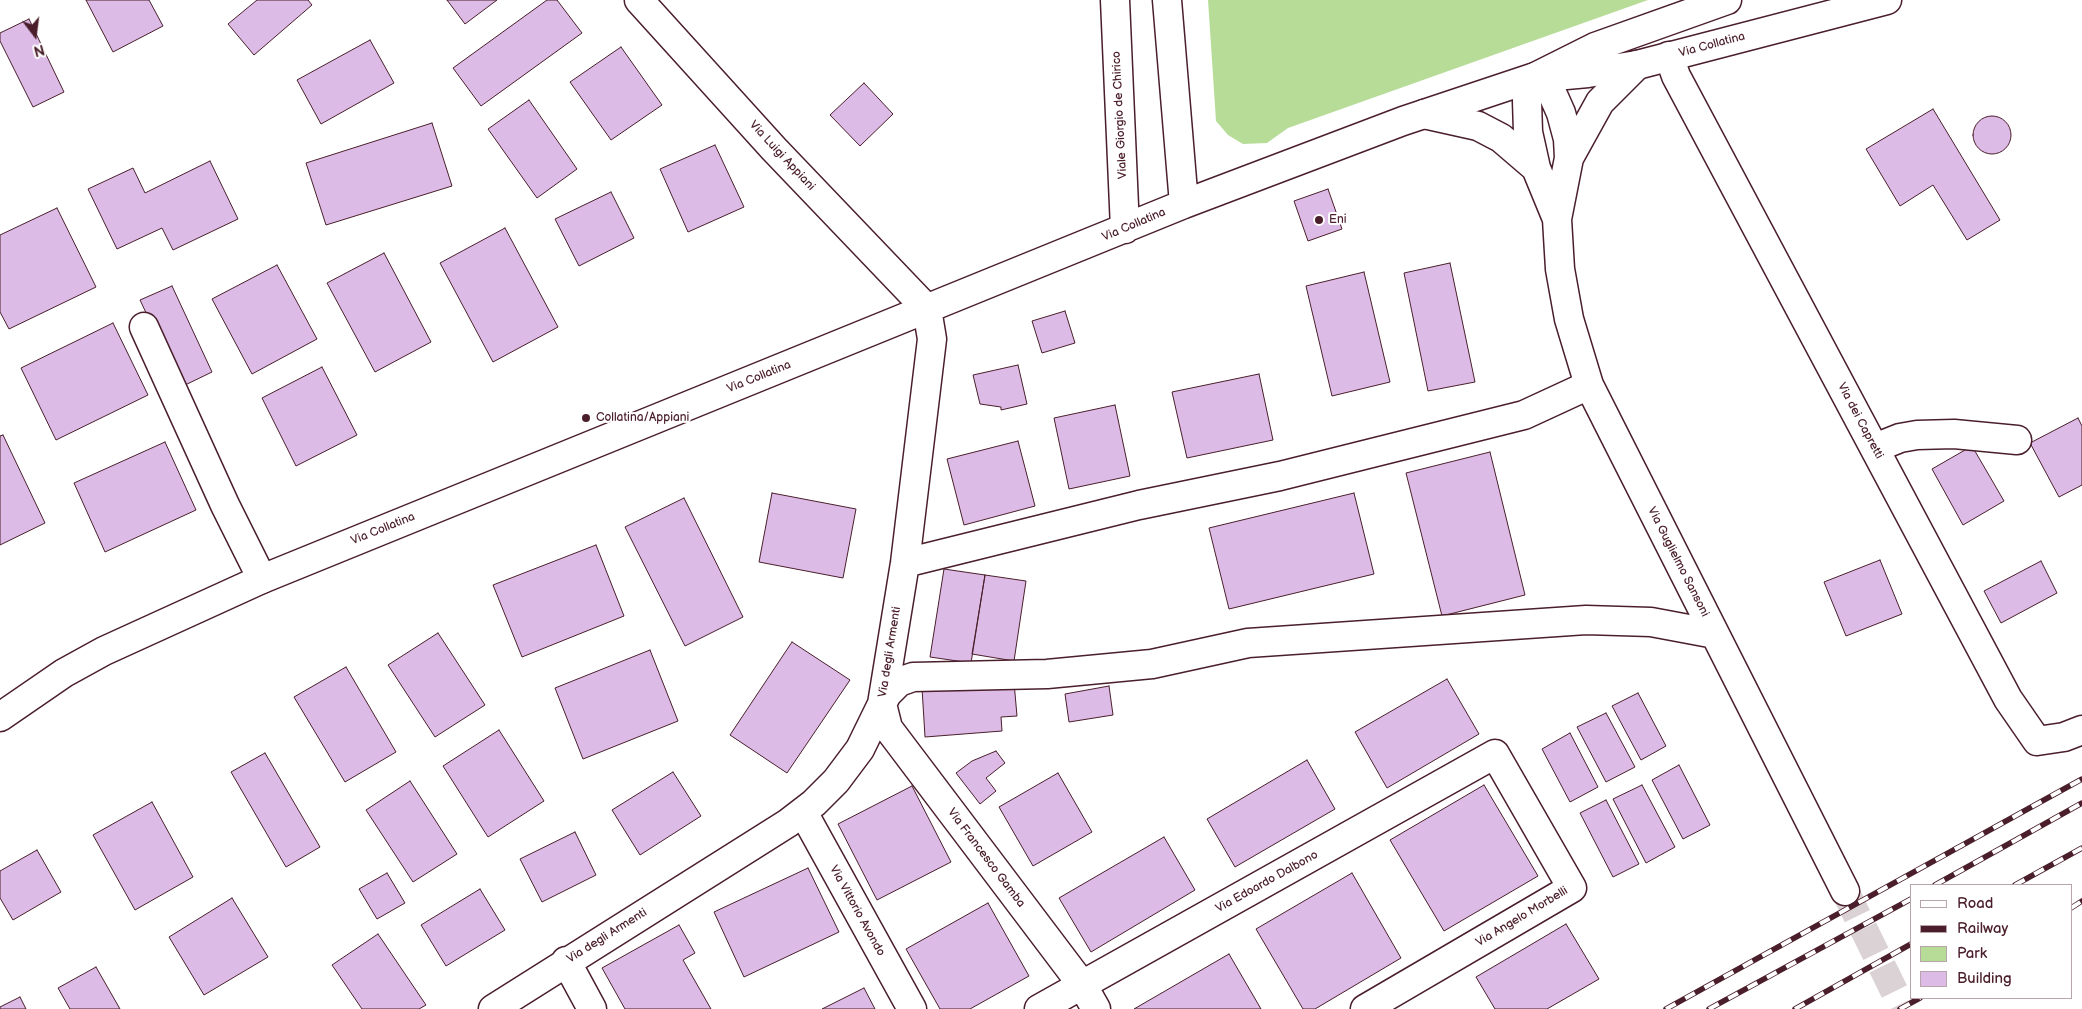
<!DOCTYPE html>
<html>
<head>
<meta charset="utf-8">
<style>
  body { margin:0 }
  #map { position:relative; width:2082px; height:1009px; overflow:hidden; background:#fff; font-family:"Balsamiq Sans",sans-serif }
  canvas { display:block }
  .legend { position:absolute; left:1910px; top:884px; width:162px; height:115px; box-sizing:border-box; background:#fff; border:1px solid #b7a5aa; margin:0; padding:6px 9px; list-style:none; font-size:15px; color:#4a1f2b }
  .legend li { display:flex; align-items:center; gap:10px; height:25px }
  .legend b { width:25px; border:1px solid #b7a5aa }
  .north { position:absolute; left:10px; top:10px; width:50px; height:50px; -webkit-text-stroke:4px #fff; paint-order:stroke; rotate:165deg; font-size:14px; font-weight:700; line-height:20px; text-align:center; color:#4a1f2b }
  .north::after { content:''; display:block; margin:auto; width:18px; height:22px; background:#4a1f2b; clip-path:polygon(50% 0,100% 100%,50% 72%,0 100%) }
</style>
</head>
<body>
<div id="map">
<canvas width="2082" height="1009"></canvas>
<ul class="legend">
<li><b style="height:6px;background:#fff"></b>Road</li>
<li><b style="height:6px;background:#4a1f2b"></b>Railway</li>
<li><b style="height:14px;background:#b6dc98"></b>Park</li>
<li><b style="height:14px;background:#dcbbe6"></b>Building</li>
</ul>
<div class="north">N</div>
</div>
<script>
const g = document.querySelector('canvas').getContext('2d');
g.lineJoin = 'round';
function fill(path, color) { g.fillStyle = color; g.fill(path, 'evenodd'); }
const shape = rows => new Path2D(rows.map(r => 'M' + r).join(''));
function stroke(path, color, width, dash) { g.strokeStyle = color; g.lineWidth = width; g.lineCap = dash ? 'butt' : 'round'; g.setLineDash(dash || []); g.stroke(path); }
function write(font, color, halo, rows, align = 'center') {
  g.font = font + ' "Balsamiq Sans",sans-serif'; g.lineWidth = 4; g.setLineDash([]); g.textBaseline = 'middle'; g.strokeStyle = halo; g.fillStyle = color; for (const [text, x, y, turn = 0] of rows) {
    g.save(); g.translate(x, y); g.rotate((+turn || 0) * Math.PI / 180); g.textAlign = isNaN(turn) ? turn : align; if (halo) g.strokeText(text, 0, 0); g.fillText(text, 0, 0); g.restore();
  }
}
fill(shape([
  [1208,0,1648,0,1288,128,1267,143,1243,144,1228,135,1216,121]
]), '#b6dc98');
const building = shape([
  [86,0,149,0,163,26,113,52,86,0],
  [257,0,308,0,312,5,254,55,228,24,257,0],
  [447,0,497,0,465,24,447,0],
  [547,0,557,0,582,33,481,106,453,68,547,0],
  [29,19,64,92,33,107,0,41,0,33,29,19],
  [370,40,394,83,321,124,297,80,370,40],
  [621,47,662,105,611,140,570,82,621,47],
  [864,83,893,114,860,146,830,115,864,83],
  [529,100,577,169,537,198,488,129,529,100],
  [1933,109,2000,220,1967,240,1933,185,1900,206,1866,149,1933,109],
  '1973 135a19 19 0 1 1 38 0a19 19 0 1 1-38 0Z',
  [432,123,452,186,326,225,306,163,432,123],
  [715,145,744,207,688,232,660,169,715,145],
  [210,161,238,219,173,250,162,228,117,249,88,189,133,168,145,193,210,161],
  [1328,189,1342,229,1308,241,1294,201,1328,189],
  [611,192,634,238,579,266,555,219,611,192],
  [57,208,96,287,9,329,0,312,0,235,57,208],
  [505,228,558,327,493,362,440,263,505,228],
  [384,253,431,342,375,372,327,283,384,253],
  [1450,263,1475,382,1428,391,1404,273,1450,263],
  [277,265,317,339,252,374,212,299,277,265],
  [1364,272,1390,382,1332,396,1306,286,1364,272],
  [172,286,212,372,181,387,140,300,172,286],
  [1065,311,1075,343,1042,353,1032,321,1065,311],
  [113,323,148,395,56,440,21,368,113,323],
  [1018,365,1027,404,1001,410,1001,407,980,404,973,375,1018,365],
  [322,367,357,435,296,466,262,398,322,367],
  [1259,374,1273,440,1187,458,1172,392,1259,374],
  [1115,405,1130,476,1069,489,1054,418,1115,405],
  [2078,418,2082,426,2082,485,2059,497,2030,443,2078,418],
  [3,435,45,523,0,545,0,436,3,435],
  [1018,441,1035,506,964,525,947,459,1018,441],
  [165,442,196,510,105,552,74,483,165,442],
  [1972,446,2004,501,1963,525,1932,469,1972,446],
  [1490,452,1525,595,1442,616,1406,473,1490,452],
  [772,493,856,509,843,578,759,562,772,493],
  [1354,493,1374,574,1229,609,1209,528,1354,493],
  [684,498,743,617,685,646,625,527,684,498],
  [596,545,624,616,522,657,493,585,596,545],
  [1880,560,1902,614,1846,636,1824,582,1880,560],
  [2041,561,2057,593,2001,623,1984,591,2041,561],
  [944,569,985,575,971,663,930,657,944,569],
  [985,575,1026,581,1014,661,972,654,985,575],
  [438,633,485,705,435,737,388,665,438,633],
  [792,642,850,680,787,773,730,735,792,642],
  [650,650,678,721,583,759,555,688,650,650],
  [346,667,396,752,345,782,294,697,346,667],
  [1447,679,1479,734,1387,788,1355,732,1447,679],
  [1014,682,1017,716,1001,717,1002,731,925,737,922,688,1014,682],
  [1109,686,1113,715,1069,722,1065,694,1109,686],
  [1638,693,1666,746,1641,760,1612,706,1638,693],
  [1606,713,1635,767,1606,782,1577,727,1606,713],
  [499,730,544,801,488,837,443,766,499,730],
  [1570,733,1598,787,1570,802,1542,749,1570,733],
  [996,751,1005,763,986,778,996,791,980,804,956,773,972,761,996,751],
  [265,753,320,847,286,867,231,772,265,753],
  [1307,760,1335,809,1235,867,1207,819,1307,760],
  [1679,765,1710,825,1683,839,1652,780,1679,765],
  [673,772,701,816,640,855,612,810,673,772],
  [1058,773,1092,832,1033,866,999,807,1058,773],
  [410,781,457,854,413,882,366,810,410,781],
  [1484,785,1538,876,1444,931,1390,840,1484,785],
  [1642,785,1675,847,1646,863,1613,799,1642,785],
  [912,786,951,862,877,900,838,824,912,786],
  [1606,800,1639,864,1613,877,1580,813,1606,800],
  [152,802,193,877,135,910,93,835,152,802],
  [575,832,596,875,542,902,520,859,575,832],
  [1164,837,1195,890,1091,952,1059,898,1164,837],
  [37,850,61,892,13,920,0,898,0,871,37,850],
  [808,868,839,932,744,977,714,912,808,868],
  [387,873,405,903,377,919,359,889,387,873],
  [1352,873,1401,958,1315,1009,1303,1009,1256,929,1352,873],
  [480,889,505,930,446,966,421,925,480,889],
  [232,898,268,957,204,995,169,937,232,898],
  [988,903,1029,976,970,1009,940,1009,906,949,988,903],
  [1566,924,1599,979,1547,1009,1495,1009,1476,977,1566,924],
  [679,925,695,953,683,960,711,1009,625,1009,602,968,679,925],
  [378,934,426,1005,419,1009,362,1009,332,965,378,934],
  [1229,954,1261,1009,1134,1009,1229,954],
  [96,967,120,1009,70,1009,58,988,96,967],
  [864,988,875,1009,822,1009,864,988],
  [20,997,26,1009,0,1009,0,1007,20,997]
]);
fill(building, '#dcbbe6');
stroke(building, '#4a1f2b', 1);
stroke(shape([
  [1845,891,1903,1009]
]), '#dbd2d5', 28, [28, 14]);
const street = shape([
  [1669,56,1676,76,2008,699,2037,741,2064,737,2082,730],
  [1637,65,1600,102,1569,158,1557,219,1560,269,1569,319,1589,385,1845,891],
  [1424,114,1478,126,1501,138,1536,168],
  [1557,219,1536,168,1528,132,1527,101,1535,77,1553,95,1561,113,1568,139,1569,158],
  [144,327,225,505,262,579],
  [1875,448,1900,438,1917,435,1954,434,2017,440],
  [905,563,1139,505,1280,476,1524,415,1589,385],
  [803,812,912,1009],
  [566,961,592,1009],
  [493,1009,788,823,814,803,836,781,860,749,882,704,905,563,932,339,927,309,774,149,639,0],
  [1039,1009,1495,754,1572,888,1365,1009],
  [1096,1009,1083,986,888,728,882,704,887,694,899,682,913,677,1047,674,1152,664,1248,643,1586,620,1651,622,1715,634]
]);
const secondary = shape([
  [1115,0,1125,229],
  [1167,0,1184,204],
  [1544,77,1588,73,1637,65,1887,0],
  [0,717,64,673,104,651,262,579,1184,204,1403,121,1535,77,1595,47,1727,0]
]);
stroke(street, '#4a1f2b', 31);
stroke(secondary, '#4a1f2b', 31);
stroke(street, '#fff', 28);
stroke(secondary, '#fff', 28);
const rail = shape([
  [1935,885,2082,803],
  [2015,885,2082,848],
  [2071,908,2082,901],
  [1666,1009,2082,779],
  [1709,1009,1911,899],
  [1795,1009,1911,944],
  [1900,1009,1920,998]
]);
stroke(rail, '#4a1f2b', 5.5);
stroke(rail, '#fff', 4, [11]);
for (const [x, y, r, color] of [
  [1319,220,5,"#4a1f2b"],
  [586,418,5,"#4a1f2b"]
]) { const dot = new Path2D(); dot.arc(x, y, r, 0, 2 * Math.PI); g.fillStyle = color; g.fill(dot); stroke(dot, '#fff', 2); }
write('12px', '#4a1f2b', '#fff', [
  ["Via Collatina",1712,45,-15],
  ["Viale Giorgio de Chirico",1120,115,-93],
  ["Via Luigi Appiani",782,156,47],
  ["Via Collatina",1134,225,-23],
  ["Via Collatina",759,377,-22],
  ["Via dei Capretti",1860,421,62],
  ["Via Collatina",383,529,-22],
  ["Via Guglielmo Sansoni",1678,562,63],
  ["Via degli Armenti",890,652,-81],
  ["Via Francesco Gamba",986,858,53],
  ["Via Edoardo Dalbono",1267,882,-29],
  ["Via Vittorio Avondo",857,911,61],
  ["Via Angelo Morbelli",1522,917,-31],
  ["Via degli Armenti",607,936,-32]
]);
write('12px', '#4a1f2b', '#fff', [
  ["Eni",1329,220],
  ["Collatina/Appiani",596,418]
], 'left');
</script>
</body>
</html>
